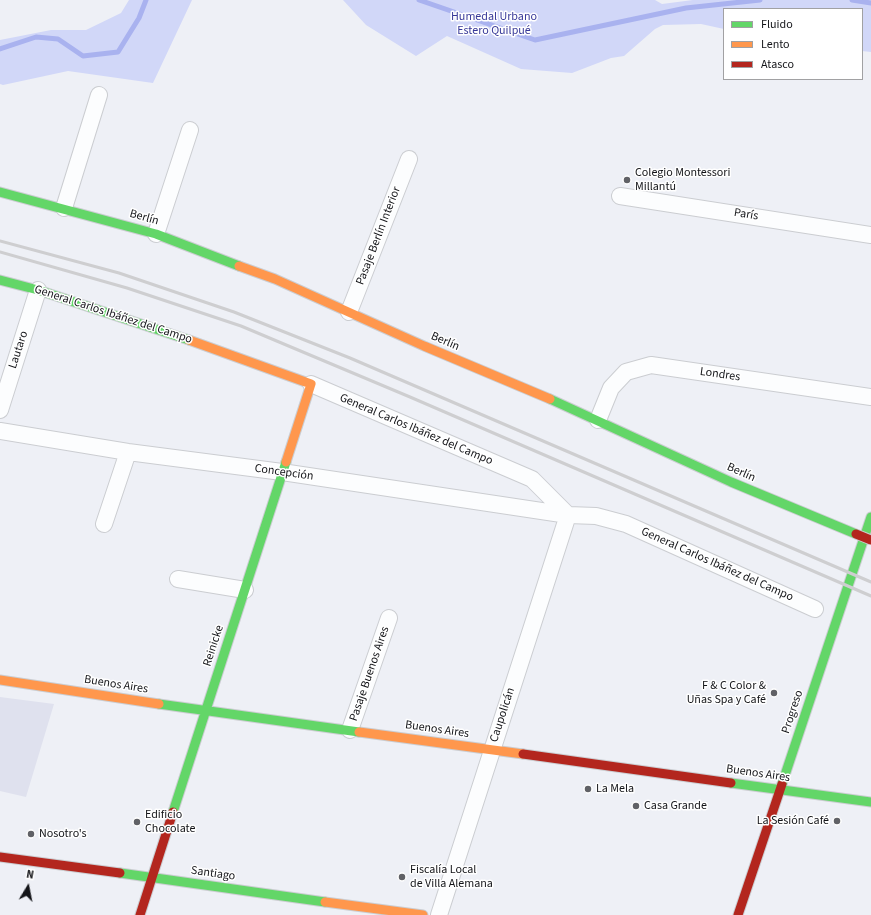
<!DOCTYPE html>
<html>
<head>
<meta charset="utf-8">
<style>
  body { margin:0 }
  #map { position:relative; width:871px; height:915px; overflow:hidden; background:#eef0f6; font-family:"Source Sans 3",sans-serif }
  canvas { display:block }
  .legend { position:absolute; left:723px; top:8px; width:140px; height:72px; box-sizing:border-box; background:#fff; border:1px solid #a1a1a3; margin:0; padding:5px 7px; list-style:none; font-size:12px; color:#131418 }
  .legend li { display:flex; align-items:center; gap:8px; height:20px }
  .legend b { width:20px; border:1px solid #a1a1a3 }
  .north { position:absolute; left:8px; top:867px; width:40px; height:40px; -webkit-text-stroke:3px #fff; paint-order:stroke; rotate:10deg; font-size:11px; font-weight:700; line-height:16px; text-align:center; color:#131418 }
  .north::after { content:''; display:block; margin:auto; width:14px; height:18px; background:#131418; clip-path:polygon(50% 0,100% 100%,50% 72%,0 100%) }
</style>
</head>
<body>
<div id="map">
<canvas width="871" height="915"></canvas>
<ul class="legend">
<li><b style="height:5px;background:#63d668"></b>Fluido</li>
<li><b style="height:5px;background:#ff974d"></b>Lento</li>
<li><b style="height:5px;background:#b3261e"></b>Atasco</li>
</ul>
<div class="north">N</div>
</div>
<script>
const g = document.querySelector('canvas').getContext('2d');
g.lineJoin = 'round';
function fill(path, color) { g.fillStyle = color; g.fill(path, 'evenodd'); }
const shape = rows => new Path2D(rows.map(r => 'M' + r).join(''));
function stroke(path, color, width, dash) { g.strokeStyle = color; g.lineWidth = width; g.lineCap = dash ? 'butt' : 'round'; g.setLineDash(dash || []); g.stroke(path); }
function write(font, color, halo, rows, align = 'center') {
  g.font = font + ' "Source Sans 3",sans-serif'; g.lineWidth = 3; g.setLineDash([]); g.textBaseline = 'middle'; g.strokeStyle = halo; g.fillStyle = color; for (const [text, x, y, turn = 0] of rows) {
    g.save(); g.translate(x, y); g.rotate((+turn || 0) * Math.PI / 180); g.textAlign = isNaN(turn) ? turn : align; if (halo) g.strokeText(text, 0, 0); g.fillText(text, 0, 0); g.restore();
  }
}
fill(shape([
  [0,697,54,704,26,797,0,791]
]), '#dfe1ee');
fill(shape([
  [129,0,192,0,153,83,68,71,3,85,0,84,0,40,51,30,86,30,121,13],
  [343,0,655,0,662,4,693,0,871,0,871,52,862,51,862,9,724,9,724,29,701,24,663,25,655,29,624,56,611,58,572,73,521,69,447,36,416,56,366,25]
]), '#d1d7f8');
stroke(shape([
  [419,0,535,40,686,8,760,0],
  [852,0,871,3],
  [0,49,36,37,58,39,83,56,118,52,139,18,146,0]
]), '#a9b2ef', 5);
const street = shape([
  [620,196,871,235],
  [64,208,99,95],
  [156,234,190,130],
  [349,312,409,159],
  [311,384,532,479,568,515],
  [0,410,38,290],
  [598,420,611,388,626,372,651,365,871,397],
  [0,431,128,452,282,472,568,515,596,516,626,524,815,609],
  [104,524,128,452],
  [178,579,245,590],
  [350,730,389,618],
  [439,915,568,515]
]);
const fast = shape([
  [0,192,156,234,239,266],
  [0,280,38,290,189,340],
  [550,399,731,482,856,534],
  [159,704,359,732],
  [731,783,871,802],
  [782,784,871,517],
  [173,812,286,462],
  [120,873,325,902]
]);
const slow = shape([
  [239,266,275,279,424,346,550,399],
  [189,340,311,384,286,462],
  [0,680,159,704],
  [359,732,523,754],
  [325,902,423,915]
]);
const jam = shape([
  [523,754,731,783],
  [0,857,120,873],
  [140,915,173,812],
  [738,915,782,784]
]);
stroke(street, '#cbcdd1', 18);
stroke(fast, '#cbcdd1', 11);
stroke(slow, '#cbcdd1', 11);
stroke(jam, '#cbcdd1', 11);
stroke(street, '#fcfdfe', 16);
stroke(fast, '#63d668', 9);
stroke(slow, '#ff974d', 9);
stroke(jam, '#b3261e', 9);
stroke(shape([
  [0,241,119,273,234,312,350,358,871,582],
  [0,252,127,288,241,326,410,397,871,596]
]), '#ceced0', 3);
const jamBridge = shape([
  [856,534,871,540]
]);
stroke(jamBridge, '#cbcdd1', 11, []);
stroke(jamBridge, '#b3261e', 9);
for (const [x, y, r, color] of [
  [627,180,4,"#606166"],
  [774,693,4,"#606166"],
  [588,789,4,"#606166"],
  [636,806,4,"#606166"],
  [837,821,4,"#606166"],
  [137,822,4,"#606166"],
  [31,834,4,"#606166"],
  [402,877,4,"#606166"]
]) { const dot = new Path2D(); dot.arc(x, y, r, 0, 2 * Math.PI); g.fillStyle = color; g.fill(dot); stroke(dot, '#fff', 1.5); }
write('12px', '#373898', '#fff', [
  ["Humedal Urbano",494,17],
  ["Estero Quilpué",494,31]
]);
write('12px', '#131418', '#fff', [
  ["Colegio Montessori",635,173],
  ["Millantú",635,187],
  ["F & C Color &",766,686,"right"],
  ["Uñas Spa y Café",766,700,"right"],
  ["La Mela",596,789],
  ["Casa Grande",644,806],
  ["Edificio",145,815],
  ["Chocolate",145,829],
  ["La Sesión Café",829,821,"right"],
  ["Nosotro's",39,834],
  ["Fiscalía Local",410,870],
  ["de Villa Alemana",410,884]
], 'left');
write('12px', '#131418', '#fff', [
  ["París",746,215,9],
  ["Berlín",144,218,16],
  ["Pasaje Berlín Interior",379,236,-69],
  ["General Carlos Ibáñez del Campo",113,315,18],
  ["Berlín",445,342,23],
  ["Lautaro",19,350,-72],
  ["Londres",720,375,8],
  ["General Carlos Ibáñez del Campo",416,430,23],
  ["Concepción",284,473,8],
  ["Berlín",741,473,24],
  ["General Carlos Ibáñez del Campo",717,565,24],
  ["Reinicke",214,646,-72],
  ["Pasaje Buenos Aires",370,674,-71],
  ["Buenos Aires",116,685,9],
  ["Progreso",793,712,-72],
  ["Caupolicán",503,715,-72],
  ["Buenos Aires",437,730,8],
  ["Buenos Aires",758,774,8],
  ["Santiago",213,874,8]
]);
</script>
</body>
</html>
